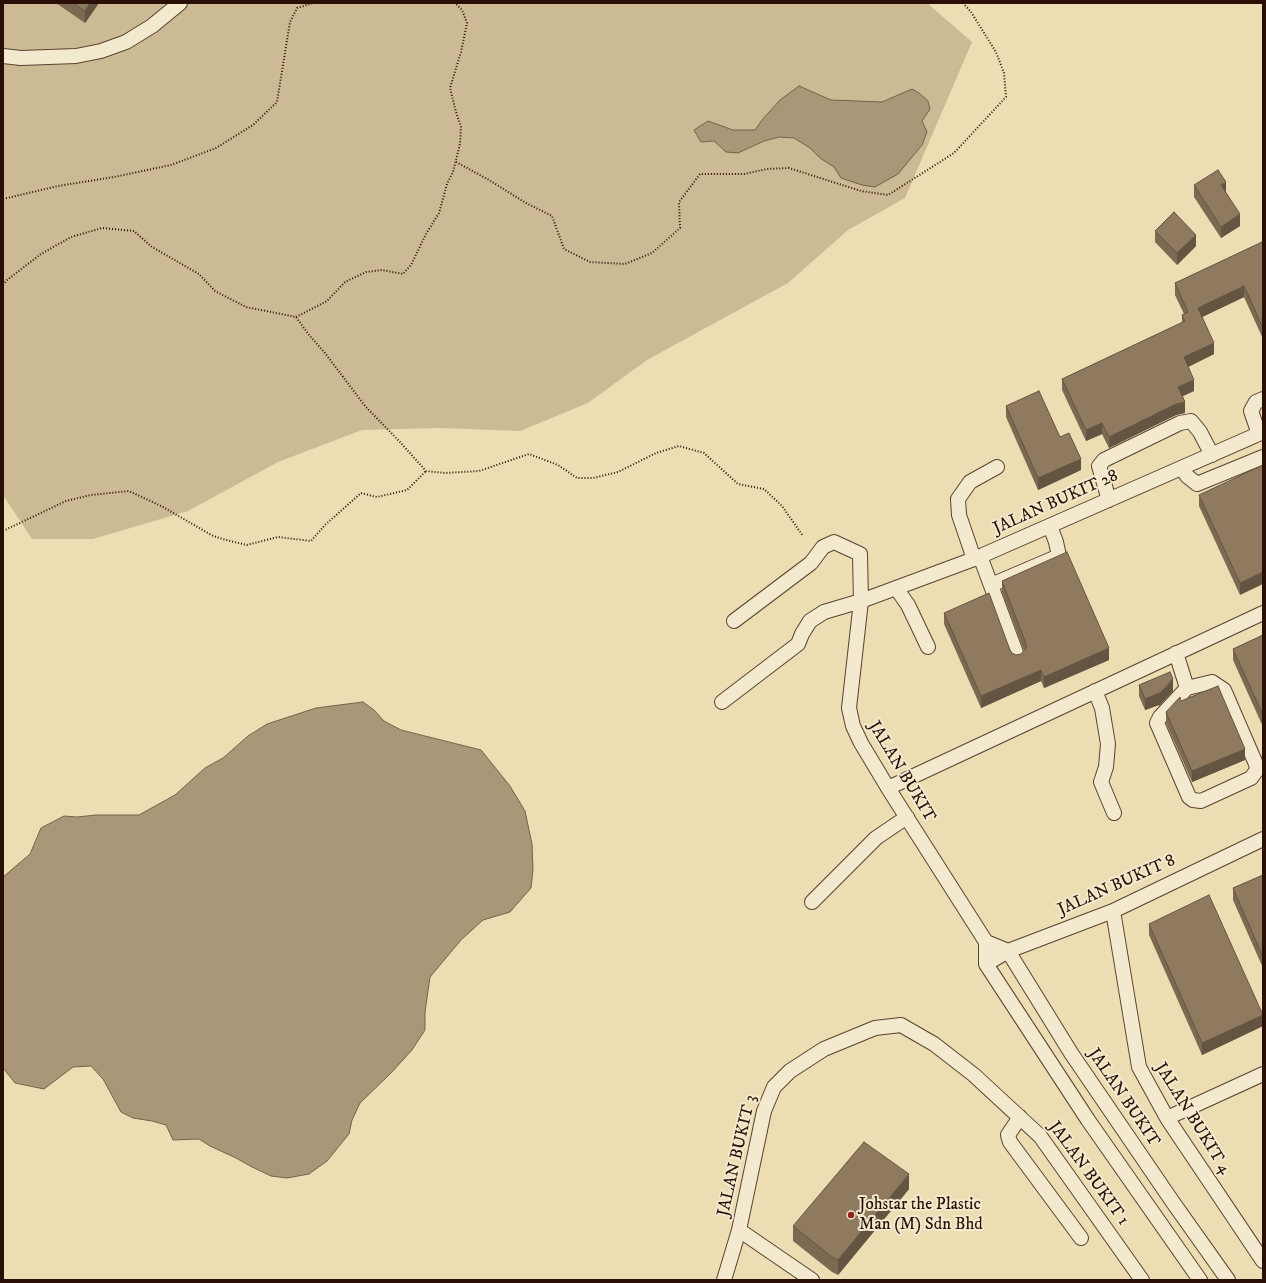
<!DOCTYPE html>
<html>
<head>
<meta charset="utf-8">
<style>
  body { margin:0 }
  #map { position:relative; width:1266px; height:1283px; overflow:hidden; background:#edddb3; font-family:"IM FELL DW Pica",serif }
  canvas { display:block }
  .frame { position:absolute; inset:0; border:4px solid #290f05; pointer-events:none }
</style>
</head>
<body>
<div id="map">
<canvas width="1266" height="1283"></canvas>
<div class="frame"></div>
</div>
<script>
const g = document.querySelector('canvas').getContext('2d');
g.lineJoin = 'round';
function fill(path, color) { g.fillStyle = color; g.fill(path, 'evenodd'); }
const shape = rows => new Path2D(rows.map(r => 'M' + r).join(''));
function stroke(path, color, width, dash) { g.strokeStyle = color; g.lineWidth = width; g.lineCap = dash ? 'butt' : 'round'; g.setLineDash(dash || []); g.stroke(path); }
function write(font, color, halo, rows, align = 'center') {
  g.font = font + ' "IM FELL DW Pica",serif'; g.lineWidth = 4; g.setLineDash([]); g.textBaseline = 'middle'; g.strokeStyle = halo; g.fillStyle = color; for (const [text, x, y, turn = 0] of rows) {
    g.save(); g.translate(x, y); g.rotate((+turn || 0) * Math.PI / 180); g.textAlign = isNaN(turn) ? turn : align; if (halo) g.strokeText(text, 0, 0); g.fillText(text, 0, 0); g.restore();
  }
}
fill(shape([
  [3,3,825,3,828,4,836,3,927,3,972,42,905,198,848,230,788,283,647,360,588,403,520,431,439,428,362,430,278,462,188,511,93,539,32,539,3,495]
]), '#ccba95');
const water = shape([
  [799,86,831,100,882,102,912,89,919,93,928,101,930,109,922,121,927,132,922,145,898,174,875,187,862,185,841,178,834,167,820,158,810,148,794,138,779,137,764,141,738,153,726,152,714,141,701,142,694,130,708,121,733,130,755,130,762,120,780,100,799,86],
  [363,702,374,710,384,721,401,730,481,750,510,786,525,811,532,844,533,869,531,888,510,912,483,920,461,940,430,977,425,1012,425,1030,412,1050,391,1073,360,1103,352,1120,349,1134,327,1161,309,1174,287,1178,271,1176,252,1167,236,1158,210,1146,199,1139,173,1140,166,1125,152,1121,133,1118,121,1112,103,1079,91,1066,73,1067,44,1089,15,1083,3,1068,3,877,30,854,41,828,64,816,77,817,96,815,139,815,175,795,205,768,223,758,248,736,267,724,316,708,363,702]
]);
fill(water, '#aa9778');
stroke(water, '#76614a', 1);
const minor = shape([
  [3,56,21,58,76,56,101,51,126,42,152,26,180,3],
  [1259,434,1251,411,1256,402,1263,399],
  [1182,468,1187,476,1197,484,1263,457],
  [1109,500,1099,466,1104,460,1180,423,1191,421,1200,432,1212,455],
  [980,556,1018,658],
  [974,559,959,515,958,499,970,482,997,467],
  [991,585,1059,556,1056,542,1050,526],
  [896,588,908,605,928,647],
  [734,621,811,563,823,547,834,542,860,554,861,601,849,708,853,726,861,743,888,788,986,942,986,964,1088,1120,1200,1280],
  [1176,653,1187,688],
  [1212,682,1224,690,1256,764,1257,770,1251,778,1201,801,1193,800,1189,797,1157,723,1160,717,1187,688,1212,682],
  [1095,691,1102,708,1108,744,1106,767,1101,782,1114,813],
  [722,702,798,644,802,634,810,621,824,612,861,601,974,559,1263,432],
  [888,788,1263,613],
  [812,902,876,838,907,817],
  [1113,911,1139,1067,1167,1118,1263,1261],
  [986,942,1008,951,1071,1053,1172,1201,1228,1280],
  [986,964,1008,951,1113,911,1263,839],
  [1020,1117,1008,1135,1010,1142,1081,1238],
  [1167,1118,1263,1074],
  [739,1230,812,1280],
  [724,1280,739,1230,764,1111,774,1087,790,1071,824,1049,875,1028,901,1025,934,1044,974,1075,1040,1136,1142,1280]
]);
stroke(minor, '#5a4230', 16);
stroke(shape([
  [456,162,489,180,526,203,552,216,564,249,590,262,625,264,652,253,680,228,679,202,700,174,744,174,767,169,789,168,861,191,888,195,954,153,1006,97,1004,73,996,52,971,12,963,3],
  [3,199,58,186,114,177,171,165,216,148,253,125,277,102,290,22,297,8,313,3],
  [3,285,7,280,41,254,71,237,102,228,134,231,152,247,199,274,215,291,246,307,296,317,309,335,325,353,365,406,400,442,426,471,445,473,479,471,529,454,558,465,577,478,593,478,618,472,656,453,679,446,704,453,738,484,764,489,782,506,803,536],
  [296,317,327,301,345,282,366,272,382,270,403,274,411,265,426,234,439,213,447,184,453,172,460,144,461,127,456,112,450,88,461,52,467,23,462,10,455,3],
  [3,531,66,501,91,495,129,491,161,506,213,536,226,540,247,545,278,537,311,541,325,525,361,493,377,497,407,490,426,471]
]), '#290f05', 2, [1, 2]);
stroke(minor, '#f3e9ce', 14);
fill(shape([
  [56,3,99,3,85,23],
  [1194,185,1226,192,1240,226,1221,238,1194,197],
  [1155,231,1196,246,1177,265,1155,242],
  [1263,243,1263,339,1244,297,1202,317,1214,354,1188,367,1194,391,1183,396,1185,413,1176,415,1109,448,1102,434,1086,441,1062,390,1062,379,1182,323,1182,315,1184,314,1175,295,1175,283],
  [1006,406,1060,437,1081,470,1038,490,1006,417],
  [1263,465,1240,595,1199,506,1199,495],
  [1002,581,1109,660,1044,688,1041,681,981,708,944,624,944,613,1010,650,1012,653,1016,655,1021,654,1024,651,1002,592],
  [1263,635,1263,727,1233,660,1233,649],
  [1139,685,1173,691,1159,706,1159,705,1145,710,1139,696],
  [1181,701,1245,760,1192,782,1166,723,1166,712],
  [1263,875,1263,968,1233,900,1233,888],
  [1149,924,1263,1026,1202,1055,1149,935],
  [909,1189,838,1275,832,1272,793,1241,793,1226]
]), '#7b6952');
fill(shape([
  [90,3,99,3,85,23,85,11],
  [1226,182,1226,194,1221,185],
  [1240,214,1240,226,1221,238,1221,227],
  [1196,235,1196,246,1177,265,1177,253],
  [1244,286,1244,297,1198,319,1198,308],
  [1214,343,1214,354,1184,369,1184,357],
  [1194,380,1194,391,1178,398,1178,387],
  [1185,402,1185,413,1176,415,1109,448,1109,437,1176,404],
  [1102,423,1102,434,1086,441,1086,430],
  [1081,459,1081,470,1038,490,1038,478],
  [1263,572,1263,584,1240,595,1240,583],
  [1109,648,1109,660,1044,688,1044,677],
  [1041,670,1041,681,981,708,981,696],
  [1173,679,1173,691,1159,706,1159,694],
  [1159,693,1159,705,1145,710,1145,699],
  [1245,749,1245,760,1192,782,1192,771],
  [1263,1015,1263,1026,1202,1055,1202,1043],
  [909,1174,909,1189,838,1275,838,1260]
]), '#645542');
const building = shape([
  [73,3,90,3,85,11,73,3],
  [1218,170,1226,182,1221,185,1240,214,1221,227,1194,185,1218,170],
  [1174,212,1196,235,1177,253,1155,231,1174,212],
  [1262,242,1263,243,1263,328,1244,286,1198,308,1214,343,1184,357,1194,380,1178,387,1185,402,1176,404,1109,437,1102,423,1086,430,1062,379,1185,321,1182,315,1188,312,1175,283,1262,242],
  [1039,391,1060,437,1069,433,1081,459,1038,478,1006,406,1039,391],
  [1263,465,1263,572,1240,583,1199,495,1263,465],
  [1067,552,1109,648,1044,677,1041,670,981,696,944,613,989,593,1010,650,1012,653,1016,655,1021,654,1026,648,1026,644,1002,581,1067,552],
  [1263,635,1263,715,1233,649,1263,635],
  [1170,672,1173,679,1159,694,1159,693,1145,699,1139,685,1170,672],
  [1218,686,1245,749,1192,771,1166,712,1180,697,1181,701,1218,686],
  [1263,875,1263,957,1233,888,1263,875],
  [1209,895,1263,1015,1202,1043,1149,924,1209,895],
  [864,1142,909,1174,838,1260,832,1257,793,1226,864,1142]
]);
fill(building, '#8f7a5f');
stroke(building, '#645542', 1);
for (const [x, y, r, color] of [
  [851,1215,4,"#8f2418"]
]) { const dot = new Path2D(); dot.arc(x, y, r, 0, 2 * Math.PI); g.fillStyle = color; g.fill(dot); stroke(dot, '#f3e9ce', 1.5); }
write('17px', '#290f05', '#f3e9ce', [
  ["JALAN BUKIT 28",1056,503,-24],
  ["JALAN BUKIT",901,772,59],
  ["JALAN BUKIT 8",1117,886,-24],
  ["JALAN BUKIT",1123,1098,56],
  ["JALAN BUKIT 4",1192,1119,58],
  ["JALAN BUKIT 3",738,1156,-77],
  ["JALAN BUKIT 1",1088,1174,54]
]);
write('17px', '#290f05', '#f3e9ce', [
  ["Johstar the Plastic",859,1205],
  ["Man (M) Sdn Bhd",859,1225]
], 'left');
</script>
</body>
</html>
